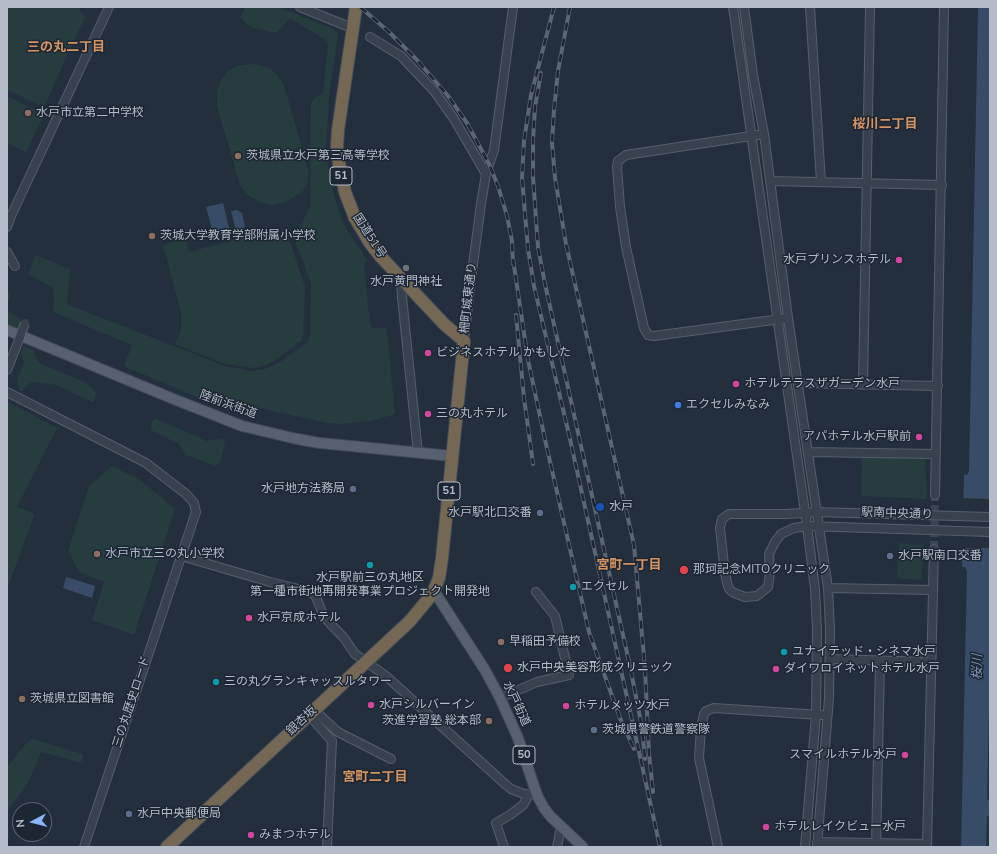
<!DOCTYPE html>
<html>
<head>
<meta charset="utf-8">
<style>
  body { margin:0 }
  #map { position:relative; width:997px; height:854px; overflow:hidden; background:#242f3e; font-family:"Nunito Sans",sans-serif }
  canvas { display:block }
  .frame { position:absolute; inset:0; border:8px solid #b4bcc9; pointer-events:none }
  .north { position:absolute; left:12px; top:802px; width:40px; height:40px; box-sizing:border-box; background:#1d2633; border:1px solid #59626f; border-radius:50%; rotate:263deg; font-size:11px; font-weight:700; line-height:16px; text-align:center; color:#b4bcc9 }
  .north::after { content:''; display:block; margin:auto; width:14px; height:18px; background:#8ab4f8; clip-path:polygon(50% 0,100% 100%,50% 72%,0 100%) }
</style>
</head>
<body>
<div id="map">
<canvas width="997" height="854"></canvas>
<div class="frame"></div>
<div class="north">N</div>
</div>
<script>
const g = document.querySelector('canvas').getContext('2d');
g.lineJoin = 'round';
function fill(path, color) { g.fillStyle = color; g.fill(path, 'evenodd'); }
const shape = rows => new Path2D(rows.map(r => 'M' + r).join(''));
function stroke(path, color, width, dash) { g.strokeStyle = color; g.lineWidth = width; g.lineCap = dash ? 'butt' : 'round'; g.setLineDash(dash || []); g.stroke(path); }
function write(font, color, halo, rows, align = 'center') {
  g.font = font + ' "Nunito Sans","Noto Sans JP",sans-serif'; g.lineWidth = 3; g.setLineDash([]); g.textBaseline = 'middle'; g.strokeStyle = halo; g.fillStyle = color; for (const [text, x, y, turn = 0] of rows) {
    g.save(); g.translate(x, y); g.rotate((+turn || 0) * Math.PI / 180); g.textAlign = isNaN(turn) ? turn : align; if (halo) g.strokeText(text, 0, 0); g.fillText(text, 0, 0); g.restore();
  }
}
fill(shape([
  [7,7,78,7,85,17,44,107,7,90],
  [245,7,277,7,334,29,338,34,329,97,326,146,330,181,336,202,343,222,349,233,367,260,367,261,364,265,370,325,373,328,386,328,387,331,395,413,392,415,371,421,341,424,327,423,246,405,229,411,124,366,132,345,53,312,54,295,53,288,28,274,35,256,37,255,69,269,70,271,67,302,69,305,225,366,252,371,265,369,280,362,308,342,310,335,311,283,296,244,295,236,310,207,311,103,315,98,323,92,328,46,327,41,290,18,276,33,252,28,240,18],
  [249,64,261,65,271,69,278,76,284,85,309,173,308,183,303,191,286,202,274,205,259,202,247,194,240,185,217,106,217,91,221,80,228,71,237,66],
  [7,96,44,114,26,152,7,143],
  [267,231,290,242,305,287,303,339,277,359,264,366,252,368,225,364,175,344,181,332,181,313,163,245,186,238,189,252],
  [7,289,11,294,7,307,9,312,20,318,21,322,19,326,16,327,7,323],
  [24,346,34,350,36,359,39,363,85,382,95,391,96,393,94,401,92,402,56,385,33,382,30,383,22,391,19,390,17,381,24,362,21,354],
  [7,401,57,428,17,507,35,514,7,589],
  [154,419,157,419,202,439,206,441,221,439,225,441,221,461,216,466,186,455,179,444,151,430,151,425],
  [862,457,925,457,927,499,861,496],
  [112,466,140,480,175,509,134,635,92,620,104,582,79,572,68,551,89,486],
  [899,543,923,545,922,580,897,578],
  [33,739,82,754,83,756,82,761,79,762,41,752,28,783,7,811,7,767,29,740]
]), '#263c3f');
fill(shape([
  [978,7,990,7,990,667,987,799,990,801,990,815,987,816,986,847,961,847,967,571,965,567,962,567,964,475,968,474,969,470],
  [223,203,230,232,214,236,206,207],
  [237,210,242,213,245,227,236,230,231,211],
  [66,577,95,586,92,598,63,588]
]), '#394c67');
fill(shape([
  [961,498,990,499,990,548,960,548]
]), '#242f3e');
stroke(shape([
  [934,549,935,495]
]), '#3a4453', 8, [8, 4]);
const minor = shape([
  [300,7,352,28],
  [733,7,807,526,815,589,817,630,816,715,805,847],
  [744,7,753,75,764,134,788,318,828,588,830,629,829,698,817,847],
  [810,7,821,182],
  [370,37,401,56,435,92,454,119,486,174],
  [764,134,626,155,618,161,617,167,620,207,626,247,644,328,648,335,654,336,788,318],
  [771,181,942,185],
  [7,227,11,216,109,7],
  [7,252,15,266],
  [401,280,402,297,418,453],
  [464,341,472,272,481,204,486,174,494,150,513,7],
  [7,370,17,345],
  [798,383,938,386],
  [863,385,870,7],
  [7,392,146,463,186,494,194,503,196,512,84,847],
  [808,452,935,454],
  [935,495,944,7],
  [990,517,817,512,786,514,729,514,722,519,720,528,725,574,728,586,730,590,734,593,745,597,757,596,768,587,770,573,769,554,775,542,781,534,794,528,807,526,990,532],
  [181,556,270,582,311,592,316,597,324,617,344,638,355,654,386,676,505,784,511,789,524,794,537,795],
  [828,588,933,590],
  [830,659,931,662],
  [500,698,537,682,569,675,555,616,536,592],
  [314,710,338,732,391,759],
  [309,715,332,741,327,847],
  [817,842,927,844],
  [504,847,496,823,510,815,523,805,529,795],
  [557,847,561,827],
  [718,847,699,758,701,728,704,714,706,711,714,708,821,715],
  [876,847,880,661],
  [927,847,934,549]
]);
const major = shape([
  [7,330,176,400,242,426,297,439,320,443,452,456],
  [434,591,485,670,500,698,518,738,537,795,544,808,550,816,583,847]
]);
const highway = shape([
  [167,847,410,621,429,598,435,588,439,578,442,558,464,341,444,324,381,257,370,243,355,218,345,192,339,163,337,147,338,130,356,7]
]);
stroke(minor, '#565f6c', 10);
stroke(major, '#414a57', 12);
stroke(highway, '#434c59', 14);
stroke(minor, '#38414e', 8);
stroke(major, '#56606e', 10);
stroke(highway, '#746855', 12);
const rail = shape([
  [360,7,389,32,417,60,448,96,467,123,489,164,498,186,507,216,512,241,513,264],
  [554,7,531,95,524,141,522,178,528,249,534,286,570,439,660,847],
  [570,7,558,71,554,110,552,143,555,178,566,244,634,545,645,669,649,754,653,792],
  [541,73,535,107,533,141,533,177,538,247,545,284,631,671,642,728,645,759],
  [513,259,528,360,546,444,589,632,620,718,634,749],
  [516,315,524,398,533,464]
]);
stroke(rail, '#5a6575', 4);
stroke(rail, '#1d2633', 2.5, [8]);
const minorBridge = shape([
  [17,345,25,323]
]);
stroke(minorBridge, '#565f6c', 10, []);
stroke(minorBridge, '#38414e', 8);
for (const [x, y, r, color] of [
  [28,113,4,"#8d6e63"],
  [238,156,4,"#8d6e63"],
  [152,236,4,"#8d6e63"],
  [899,260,4,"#d1479c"],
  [406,268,4,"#6b7280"],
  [428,353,4,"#d1479c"],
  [736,384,4,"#d1479c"],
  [678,405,4,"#3f7fe0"],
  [428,414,4,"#d1479c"],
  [919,437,4,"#d1479c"],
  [353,489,4,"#5c6f8a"],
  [600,507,5,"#1a4fb4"],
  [540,513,4,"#5c6f8a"],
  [97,554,4,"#8d6e63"],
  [890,556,4,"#5c6f8a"],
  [370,565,4,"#0f9aa8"],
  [684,570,5,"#e0444e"],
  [573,587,4,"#0f9aa8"],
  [249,618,4,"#d1479c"],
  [501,642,4,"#8d6e63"],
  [784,652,4,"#0f9aa8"],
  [508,668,5,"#e0444e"],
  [776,669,4,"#d1479c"],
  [216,682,4,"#0f9aa8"],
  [22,699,4,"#8d6e63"],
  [371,705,4,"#d1479c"],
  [566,706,4,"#d1479c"],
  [489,721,4,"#8d6e63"],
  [594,730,4,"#5c6f8a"],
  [905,755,4,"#d1479c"],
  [129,814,4,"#5c6f8a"],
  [766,827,4,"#d1479c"],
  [251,835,4,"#d1479c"]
]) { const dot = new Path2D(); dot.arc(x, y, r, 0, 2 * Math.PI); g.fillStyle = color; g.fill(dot); stroke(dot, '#1d2633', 1.5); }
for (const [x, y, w] of [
  [341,176,22],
  [449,491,22],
  [524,755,22]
]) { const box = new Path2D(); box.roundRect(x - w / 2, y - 9, w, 18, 3); g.fillStyle = '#1d2633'; g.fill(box); stroke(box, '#b4bcc9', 1); }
write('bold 11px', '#b4bcc9', null, [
  ["51",341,176],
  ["51",449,491],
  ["50",524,755]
]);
write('12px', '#b4bcc9', '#1d2633', [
  ["水戸市立第二中学校",36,113],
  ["茨城県立水戸第三高等学校",246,156],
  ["茨城大学教育学部附属小学校",160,236],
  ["水戸プリンスホテル",891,260,"right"],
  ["水戸黄門神社",406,282,"center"],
  ["ビジネスホテル かもした",436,353],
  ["ホテルテラスザガーデン水戸",744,384],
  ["エクセルみなみ",686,405],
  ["三の丸ホテル",436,414],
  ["アパホテル水戸駅前",911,437,"right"],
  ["水戸地方法務局",345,489,"right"],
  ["水戸",609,507],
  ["水戸駅北口交番",532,513,"right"],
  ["水戸市立三の丸小学校",105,554],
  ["水戸駅南口交番",898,556],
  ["那珂記念MITOクリニック",693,570],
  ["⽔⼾駅前三の丸地区",370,578,"center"],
  ["第⼀種市街地再開発事業プロジェクト開発地",370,592,"center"],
  ["エクセル",581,587],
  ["水戸京成ホテル",257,618],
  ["早稲田予備校",509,642],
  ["ユナイテッド・シネマ水戸",792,652],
  ["水戸中央美容形成クリニック",517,668],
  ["ダイワロイネットホテル水戸",784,669],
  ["三の丸グランキャッスルタワー",224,682],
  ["茨城県立図書館",30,699],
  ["水戸シルバーイン",379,705],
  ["ホテルメッツ水戸",574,706],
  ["茨進学習塾 総本部",481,721,"right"],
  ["茨城県警鉄道警察隊",602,730],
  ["スマイルホテル水戸",897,755,"right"],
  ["水戸中央郵便局",137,814],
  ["ホテルレイクビュー水戸",774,827],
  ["みまつホテル",259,835]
], 'left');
write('12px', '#b4bcc9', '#1d2633', [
  ["国道51号",369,236,57],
  ["柵町城東通り",469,298,-84],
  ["陸前浜街道",228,405,20],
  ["駅南中央通り",897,514,2],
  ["三の丸歴史ロード",132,702,-72],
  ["水戸街道",516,704,65],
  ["銀杏坂",302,721,-43]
]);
write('bold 13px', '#d59563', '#1d2633', [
  ["三の丸二丁目",66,48],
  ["桜川二丁目",885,125],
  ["宮町一丁目",629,566],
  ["宮町二丁目",375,778]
]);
write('italic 13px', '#7c92b1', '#1d2633', [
  ["桜川",978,667,-89]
]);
</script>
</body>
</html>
